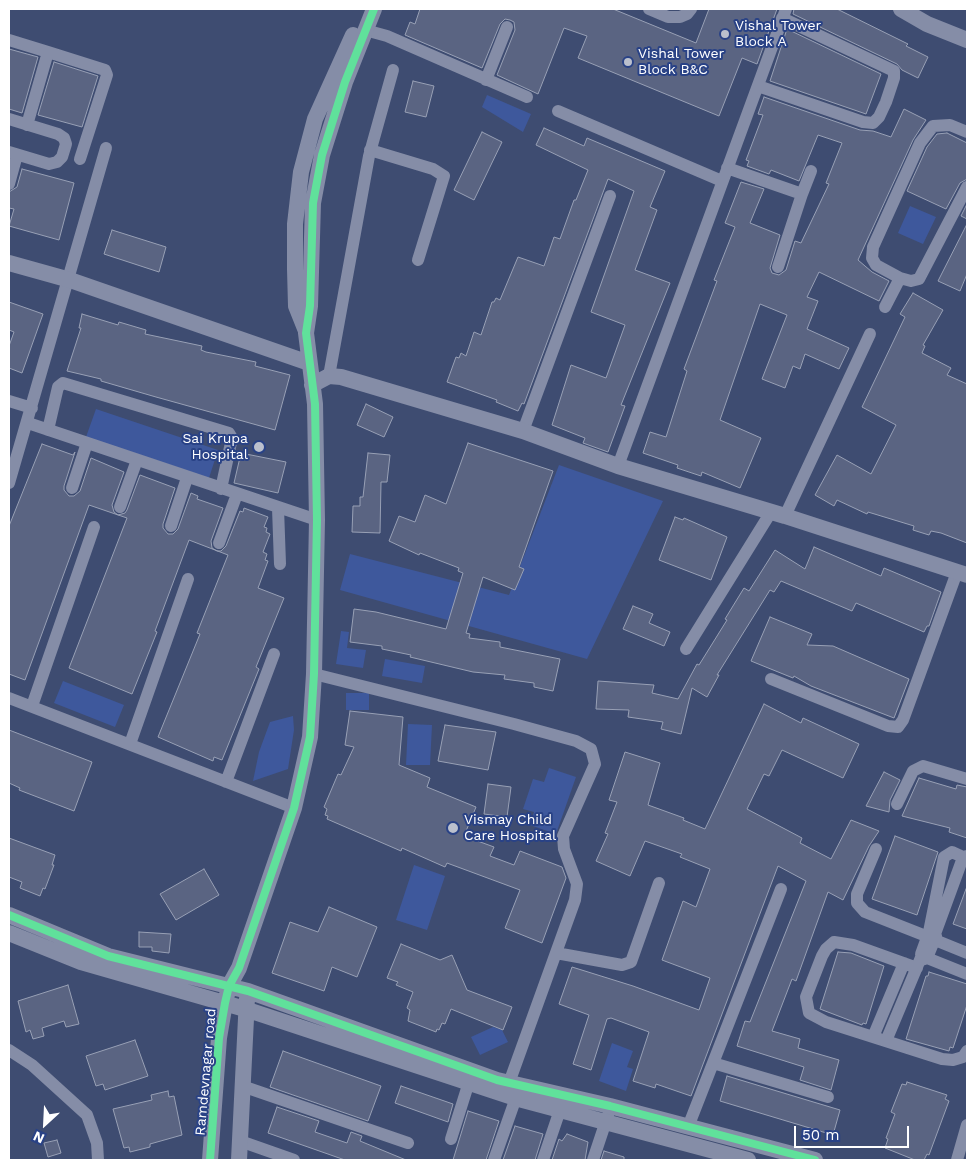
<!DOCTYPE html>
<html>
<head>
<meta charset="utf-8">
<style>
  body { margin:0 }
  #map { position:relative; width:976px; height:1169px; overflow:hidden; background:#3e4c71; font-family:"Work Sans",sans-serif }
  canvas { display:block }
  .frame { position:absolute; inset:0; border:10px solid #fff; pointer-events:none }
  .north { position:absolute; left:20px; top:1099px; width:50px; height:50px; -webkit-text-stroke:4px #294286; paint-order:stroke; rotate:205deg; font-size:14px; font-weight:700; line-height:20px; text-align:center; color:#fff }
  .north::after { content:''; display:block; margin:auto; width:18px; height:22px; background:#fff; clip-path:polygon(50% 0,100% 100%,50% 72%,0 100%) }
  .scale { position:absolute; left:794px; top:1126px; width:115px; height:22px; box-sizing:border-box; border:2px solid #fff; border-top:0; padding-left:6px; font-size:15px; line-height:18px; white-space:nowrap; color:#fff; -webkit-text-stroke:4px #294286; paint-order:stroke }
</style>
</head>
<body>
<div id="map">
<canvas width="976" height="1169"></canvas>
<div class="frame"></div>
<div class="north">N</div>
<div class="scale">50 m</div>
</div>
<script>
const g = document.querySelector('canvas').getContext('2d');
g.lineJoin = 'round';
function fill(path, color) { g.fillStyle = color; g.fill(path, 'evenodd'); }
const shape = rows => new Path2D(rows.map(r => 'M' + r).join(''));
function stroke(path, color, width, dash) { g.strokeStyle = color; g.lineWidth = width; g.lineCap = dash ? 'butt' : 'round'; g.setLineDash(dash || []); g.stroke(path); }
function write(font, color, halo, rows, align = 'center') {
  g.font = font + ' "Work Sans",sans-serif'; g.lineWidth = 4; g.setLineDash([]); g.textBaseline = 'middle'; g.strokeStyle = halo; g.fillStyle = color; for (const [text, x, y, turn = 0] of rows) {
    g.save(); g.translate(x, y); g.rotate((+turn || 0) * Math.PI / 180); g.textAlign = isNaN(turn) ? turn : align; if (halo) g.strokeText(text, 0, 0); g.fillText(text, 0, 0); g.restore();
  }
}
fill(shape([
  [487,95,531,114,523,132,482,107],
  [910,206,936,217,923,244,898,233],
  [96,409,218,450,209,478,86,437],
  [559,465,663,501,587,659,340,590,350,554,509,595],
  [341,631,349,632,347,648,366,650,363,668,336,664],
  [385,659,425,666,422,683,382,676],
  [63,681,124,705,115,727,54,703],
  [346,693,369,693,369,710,346,710],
  [293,716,294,730,288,769,253,781,259,752,270,722],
  [408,724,432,725,430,765,406,765],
  [549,768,576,777,556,834,530,825,534,812,523,809,533,779,544,782],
  [414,865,445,876,427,930,396,920],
  [493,1027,502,1030,508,1042,480,1055,471,1037],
  [612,1043,633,1051,627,1067,633,1069,626,1091,599,1081]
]), '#3e589c');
const building = shape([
  [420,9,613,9,696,43,709,9,777,9,757,64,742,58,719,116,578,58,587,36,564,28,538,94,497,75,515,30,514,22,510,20,505,19,500,24,482,68,405,35,410,22,415,24,420,9],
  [794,9,837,9,908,44,906,46,928,57,918,78,902,70,897,64,793,14,794,9],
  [787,29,881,74,866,114,770,81,787,29],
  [9,49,38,57,22,113,9,109,9,49],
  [54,62,98,76,82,127,38,115,54,62],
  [413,81,434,86,426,117,405,112,413,81],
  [764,97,860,130,873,131,891,137,904,109,926,120,913,140,858,260,872,272,889,281,879,301,819,272,807,297,818,301,807,329,849,348,839,369,805,354,800,369,793,366,785,388,762,379,787,315,760,304,720,420,761,438,740,488,702,472,701,476,677,468,678,465,643,453,650,432,666,437,687,371,684,369,717,281,714,280,735,227,725,223,741,182,764,189,750,223,780,235,770,268,772,273,779,275,786,270,795,241,801,243,829,184,826,183,842,143,818,135,799,181,771,170,769,174,747,166,749,161,746,160,763,115,758,114,764,97],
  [544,128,584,146,587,138,665,171,650,207,657,210,635,270,670,283,621,405,625,406,608,452,583,443,585,438,552,425,571,365,606,378,625,325,591,312,634,191,608,179,524,404,522,403,518,411,496,402,497,400,447,382,456,357,459,358,461,353,466,356,474,332,481,335,492,302,494,302,496,298,500,300,518,257,544,266,554,237,560,239,574,200,576,200,588,170,536,145,544,128],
  [482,132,502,142,474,200,454,190,482,132],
  [947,133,967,143,967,179,960,183,946,209,907,191,927,147,937,134,947,133],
  [22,169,74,183,59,240,9,226,14,209,9,208,9,192,17,187,22,169],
  [967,204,967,219,961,216,967,204],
  [967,224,967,274,960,291,938,281,967,224],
  [112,230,166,247,159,272,104,254,112,230],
  [913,293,943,310,923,345,925,346,922,353,951,368,947,375,967,384,967,543,941,533,931,531,929,535,913,530,914,526,868,512,867,514,837,500,834,506,815,495,837,455,871,474,896,425,862,407,905,317,900,314,913,293],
  [9,302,43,314,22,373,9,368,9,346,14,332,9,330,9,302],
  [82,314,118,325,119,322,146,330,145,334,202,346,201,350,206,352,256,362,255,366,290,375,275,430,156,397,101,381,101,379,67,371,81,328,79,328,82,314],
  [366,404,393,417,384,437,357,425,366,404],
  [468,443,553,471,519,567,524,569,515,590,483,577,466,633,470,634,469,638,500,642,500,647,560,659,553,691,534,687,534,683,504,679,505,675,473,672,410,657,411,655,382,649,382,646,350,642,354,609,376,612,446,629,463,573,458,571,459,568,420,553,419,555,389,541,399,516,415,522,425,495,446,504,468,443],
  [42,444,73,455,75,452,64,486,64,490,69,496,74,496,80,491,91,458,124,472,112,505,114,512,118,515,125,513,127,510,140,475,175,488,163,524,163,528,168,534,173,534,178,529,191,493,198,496,197,499,223,508,211,541,212,548,217,551,221,551,226,546,240,511,243,512,244,508,268,517,264,527,267,528,266,532,270,534,263,552,267,554,265,560,268,561,258,588,284,598,256,667,259,669,222,760,214,757,213,761,158,737,200,634,197,633,228,555,189,540,155,631,157,632,132,694,69,668,127,518,89,505,25,680,9,674,9,526,42,444],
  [241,453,286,462,278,493,234,483,241,453],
  [368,453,390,455,387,482,381,482,380,533,352,532,353,506,360,506,360,497,363,497,368,453],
  [675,517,683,520,684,518,727,537,711,580,659,560,675,517],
  [814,547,881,576,884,568,941,592,929,626,927,626,924,632,856,603,852,611,781,581,774,592,770,590,717,675,719,675,707,697,692,688,681,734,661,729,663,722,628,717,629,710,596,709,598,681,654,685,652,693,678,699,697,664,699,665,727,620,725,619,744,588,749,591,775,550,805,569,814,547],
  [633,606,653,614,649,623,670,632,664,646,623,629,633,606],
  [770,617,812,634,807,645,833,646,909,679,894,718,811,686,794,676,793,678,751,661,770,617],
  [764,704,801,723,803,718,859,744,843,778,782,750,769,776,764,774,747,809,802,838,800,843,831,859,851,820,879,831,869,846,843,900,828,892,796,981,792,979,772,1031,800,1039,798,1048,839,1060,831,1090,800,1080,804,1067,737,1046,745,1021,750,1022,806,881,778,866,691,1096,656,1084,655,1088,633,1081,649,1032,611,1018,607,1019,591,1070,573,1064,589,1015,559,1004,572,967,633,986,699,1010,710,978,662,960,683,901,696,907,710,869,680,857,682,854,645,841,630,876,596,861,608,834,605,833,617,802,609,800,625,752,660,763,648,805,684,818,683,820,705,829,764,704],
  [350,711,403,717,399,765,430,778,427,787,476,807,464,836,494,847,490,856,514,865,520,851,562,867,566,878,542,943,505,928,520,890,447,863,445,867,402,848,401,851,327,819,328,816,325,815,327,809,324,807,338,774,341,775,354,747,345,745,350,711],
  [445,725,496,732,488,770,438,761,445,725],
  [9,730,92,762,74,811,19,790,20,788,9,783,9,730],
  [884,772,900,780,890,800,889,812,866,806,884,772],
  [919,778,956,789,957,785,967,787,967,838,949,832,950,828,902,816,919,778],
  [488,784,511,787,507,817,484,814,488,784],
  [895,836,938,852,917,915,872,899,895,836],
  [9,838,55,855,52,865,54,865,45,889,43,888,40,896,20,888,22,882,9,877,9,838],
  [204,869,219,895,176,920,160,894,204,869],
  [966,889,967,889,967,929,953,924,966,889],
  [329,907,377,927,357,977,332,967,324,991,272,973,290,922,318,932,329,907],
  [139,932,171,934,169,953,152,951,152,947,139,947,139,932],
  [401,944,440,960,452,955,467,990,512,1007,503,1030,451,1009,445,1024,442,1023,439,1030,437,1029,436,1032,408,1021,410,1010,407,1008,413,992,396,985,398,982,387,978,401,944],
  [838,952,851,953,884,966,866,1024,863,1023,862,1025,820,1009,838,952],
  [929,972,967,984,967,1005,953,1048,950,1047,949,1051,906,1039,926,976,928,976,929,972],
  [68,985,79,1024,66,1027,64,1021,42,1028,44,1036,33,1039,30,1030,26,1032,18,1001,68,985],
  [135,1040,148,1076,105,1090,103,1084,96,1086,86,1056,135,1040],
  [283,1051,381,1086,368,1121,270,1087,283,1051],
  [727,1076,840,1110,833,1135,720,1101,727,1076],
  [907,1082,947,1095,945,1099,949,1101,929,1155,927,1154,924,1160,915,1160,885,1148,888,1139,886,1138,895,1114,891,1112,902,1084,906,1085,907,1082],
  [401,1086,453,1104,448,1122,395,1103,401,1086],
  [168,1091,169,1097,174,1096,182,1135,150,1144,150,1147,130,1152,129,1147,124,1148,113,1109,152,1100,151,1095,168,1091],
  [277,1107,319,1121,315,1132,347,1143,351,1132,362,1136,360,1141,406,1160,345,1160,268,1133,277,1107],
  [468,1111,499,1121,486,1160,453,1160,468,1111],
  [515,1126,543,1134,535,1160,503,1160,515,1126],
  [567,1134,588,1142,585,1160,552,1160,559,1139,562,1141,567,1134],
  [57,1140,61,1153,48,1157,44,1143,57,1140],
  [604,1151,624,1157,624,1160,601,1160,604,1151]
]);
fill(building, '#5a6482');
stroke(building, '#98a0b5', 1);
stroke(shape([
  [649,9,668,17,680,17,687,14,691,9],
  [365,30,387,36,527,97],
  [9,40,48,52],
  [486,80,507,27],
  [758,86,863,122,873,123,879,117,886,102,894,78,894,71,782,18],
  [558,111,722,181],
  [9,119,58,134,64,138,66,144,62,157,57,162,49,164,9,152],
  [27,125,48,52,105,70,107,75,80,159],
  [967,132,950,125,933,126,920,143,873,247,872,258,876,265,900,278,911,281,919,279,967,187],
  [370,150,433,169,444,176,418,260],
  [727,168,802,194,778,267],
  [9,184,17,155],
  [802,194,811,171],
  [885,307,900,278],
  [329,376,369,156,393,70],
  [9,401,32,408],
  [28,423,317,520],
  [48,430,58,387,63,383,229,433,232,438,221,489],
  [523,431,610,196],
  [618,466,786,9],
  [9,483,106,148],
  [72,488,87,443],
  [120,507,137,460],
  [278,508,280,564],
  [785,516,870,334],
  [171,526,187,478],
  [219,543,237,494],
  [686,649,771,512],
  [314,674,514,724,576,741,591,749,595,764,563,836,564,849,577,884,575,900,509,1083],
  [771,679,888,726,898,727,903,720,957,572],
  [9,698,294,808],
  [32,706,94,527],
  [130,744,188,579],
  [226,782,274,654],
  [897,804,913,771,923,766,967,779],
  [876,849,857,894,857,903,865,912,926,936],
  [929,932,944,857,952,852,965,858],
  [929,932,934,932,936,936,927,958,925,959,921,954,929,932],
  [935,934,961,863,967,856],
  [935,940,967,953],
  [556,953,622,965,631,962,659,883],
  [927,958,967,974],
  [917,968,853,945,834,942,826,949,822,956,806,997,809,1013,826,1022,942,1059,953,1060,963,1057,967,1051],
  [873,1037,904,963],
  [886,1041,922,955],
  [9,1050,32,1065,87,1115,97,1143,98,1160],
  [713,1063,828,1097],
  [242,1086,408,1143],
  [688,1127,781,889],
  [451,1139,469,1082],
  [240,1141,294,1160],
  [494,1160,518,1092],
  [543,1160,560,1110],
  [593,1160,608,1115],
  [957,1160,967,1125]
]), '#858da7', 12);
stroke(shape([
  [901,9,927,24,967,40],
  [9,263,70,280,309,363],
  [306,331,296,306,295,269,295,224,301,172,315,119,353,35],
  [312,385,329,376,341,377,523,431,618,466,785,516,967,575],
  [9,915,108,956,248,991,497,1080,610,1106,815,1160],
  [9,933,81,962,245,1009,515,1098,748,1160],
  [210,1160,219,1038,225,1003,229,986,239,968,294,808,310,737,314,674,317,520,315,404,306,333,310,306,313,203,322,155,345,82,374,9],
  [239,1160,247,998]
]), '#858da7', 16);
stroke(shape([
  [9,915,108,956,248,991,497,1080,610,1106,815,1160],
  [210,1160,219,1038,225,1003,229,986,239,968,294,808,310,737,314,674,317,520,315,404,306,333,310,306,313,203,322,155,345,82,374,9]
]), '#60e19b', 8);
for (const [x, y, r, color] of [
  [725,34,5,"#bbc0cd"],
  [628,62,5,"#bbc0cd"],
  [259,447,6,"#bbc0cd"],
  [453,828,6,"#bbc0cd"]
]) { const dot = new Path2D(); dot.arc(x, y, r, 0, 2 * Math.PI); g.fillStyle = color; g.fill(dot); stroke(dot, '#294286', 2); }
write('14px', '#fff', '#294286', [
  ["Vishal Tower",735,26],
  ["Block A",735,42],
  ["Vishal Tower",638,54],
  ["Block B&C",638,70],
  ["Sai Krupa",248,439,"right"],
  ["Hospital",248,455,"right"],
  ["Vismay Child",464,820],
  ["Care Hospital",464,836]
], 'left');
write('14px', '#fff', '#294286', [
  ["Ramdevnagar road",206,1072,-85]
]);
</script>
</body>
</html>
